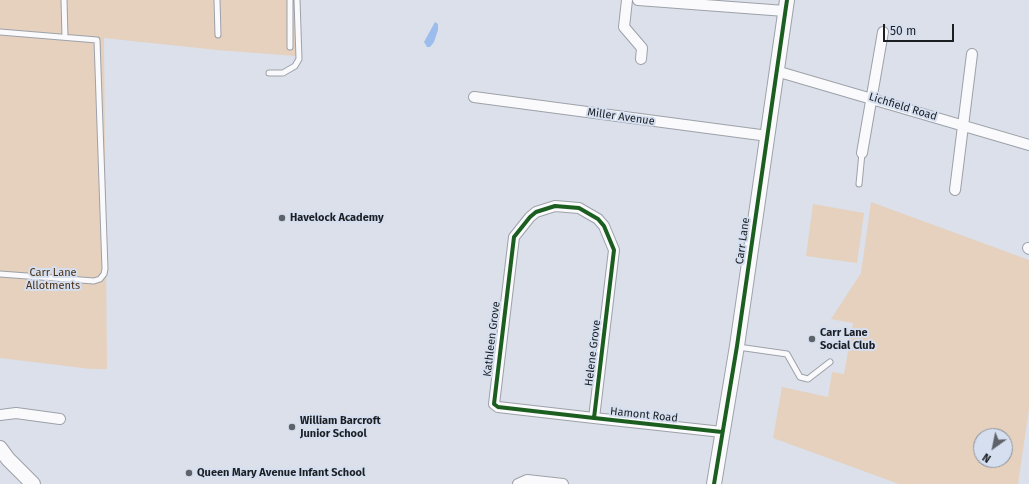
<!DOCTYPE html>
<html>
<head>
<meta charset="utf-8">
<style>
  body { margin:0 }
  #map { position:relative; width:1029px; height:484px; overflow:hidden; background:#dbe0ea; font-family:"Fira Sans",sans-serif }
  canvas { display:block }
  .north { position:absolute; left:973px; top:428px; width:40px; height:40px; box-sizing:border-box; background:#d5dff0; border:1px solid #8b929e; border-radius:50%; rotate:213deg; font-size:11px; font-weight:700; line-height:16px; text-align:center; color:#1b1f24 }
  .north::after { content:''; display:block; margin:auto; width:14px; height:18px; background:#5e6369; clip-path:polygon(50% 0,100% 100%,50% 72%,0 100%) }
  .scale { position:absolute; left:883px; top:24px; width:71px; height:18px; box-sizing:border-box; border:2px solid #1b1f24; border-top:0; padding-left:5px; font-size:12px; line-height:14px; white-space:nowrap; color:#1b1f24; -webkit-text-stroke:3px #d5dff0; paint-order:stroke }
</style>
</head>
<body>
<div id="map">
<canvas width="1029" height="484"></canvas>
<div class="north">N</div>
<div class="scale">50 m</div>
</div>
<script>
const g = document.querySelector('canvas').getContext('2d');
g.lineJoin = 'round';
function fill(path, color) { g.fillStyle = color; g.fill(path, 'evenodd'); }
const shape = rows => new Path2D(rows.map(r => 'M' + r).join(''));
function stroke(path, color, width, dash) { g.strokeStyle = color; g.lineWidth = width; g.lineCap = dash ? 'butt' : 'round'; g.setLineDash(dash || []); g.stroke(path); }
function write(font, color, halo, rows, align = 'center') {
  g.font = font + ' "Fira Sans",sans-serif'; g.lineWidth = 4; g.setLineDash([]); g.textBaseline = 'middle'; g.strokeStyle = halo; g.fillStyle = color; for (const [text, x, y, turn = 0] of rows) {
    g.save(); g.translate(x, y); g.rotate((+turn || 0) * Math.PI / 180); g.textAlign = isNaN(turn) ? turn : align; if (halo) g.strokeText(text, 0, 0); g.fillText(text, 0, 0); g.restore();
  }
}
fill(shape([
  [0,0,295,0,296,56,217,50,104,38,107,369,91,369,0,358],
  [871,202,1029,260,1029,409,1018,484,899,484,773,438,782,387,828,397,832,372,844,374,853,323,831,319,861,273],
  [981,436,1005,436,1005,460,981,460],
  [813,204,864,213,857,263,806,256]
]), '#e5d1be');
fill(shape([
  [435,22,438,24,438,30,434,42,430,47,427,47,424,42]
]), '#9dbcee');
const lane = shape([
  [64,0,65,37],
  [217,0,218,35],
  [0,32,97,40,105,269,104,274,100,279,94,281,0,274],
  [290,47,290,0],
  [269,73,283,73,295,66,299,59,297,0],
  [859,184,862,153],
  [738,347,787,354,800,377,808,379,830,362]
]);
const street = shape([
  [627,0,624,27,642,48,641,59],
  [638,0,785,11],
  [776,71,1029,145],
  [474,97,768,136],
  [862,153,883,32],
  [955,190,972,54],
  [1028,248,1029,249],
  [0,415,16,413,60,419],
  [594,418,614,250,604,226,598,219,579,208,555,206,536,212,530,217,514,237,494,404,498,407,594,418,722,432],
  [518,484,527,480,563,484]
]);
const secondary = shape([
  [0,448,8,459,33,484],
  [714,484,737,346,787,0]
]);
stroke(lane, '#9da1a9', 7);
stroke(street, '#9da1a9', 12);
stroke(secondary, '#9da1a9', 16);
stroke(lane, '#fafafc', 5);
stroke(street, '#fafafc', 10);
stroke(secondary, '#fafafc', 14);
stroke(shape([
  [594,418,614,250,604,226,598,219,579,208,555,206,536,212,530,217,514,237,494,404,498,407,594,418,722,432],
  [714,484,737,346,787,0]
]), '#1b5e20', 4);
for (const [x, y, r, color] of [
  [282,218,4,"#5e6369"],
  [812,339,4,"#5e6369"],
  [292,427,4,"#5e6369"],
  [189,473,4,"#5e6369"]
]) { const dot = new Path2D(); dot.arc(x, y, r, 0, 2 * Math.PI); g.fillStyle = color; g.fill(dot); stroke(dot, '#d5dff0', 1.5); }
write('11px', '#1b1f24', '#d5dff0', [
  ["Lichfield Road",903,107,17],
  ["Miller Avenue",621,117,8],
  ["Carr Lane",743,241,-82],
  ["Kathleen Grove",492,339,-83],
  ["Helene Grove",593,353,-83],
  ["Hamont Road",644,415,6]
]);
write('bold 11px', '#1b1f24', '#d5dff0', [
  ["Havelock Academy",290,218],
  ["Carr Lane",820,333],
  ["Social Club",820,346],
  ["William Barcroft",300,421],
  ["Junior School",300,434],
  ["Queen Mary Avenue Infant School",197,473]
], 'left');
write('11px', '#4a3014', '#d5dff0', [
  ["Carr Lane",53,273],
  ["Allotments",53,286]
]);
</script>
</body>
</html>
